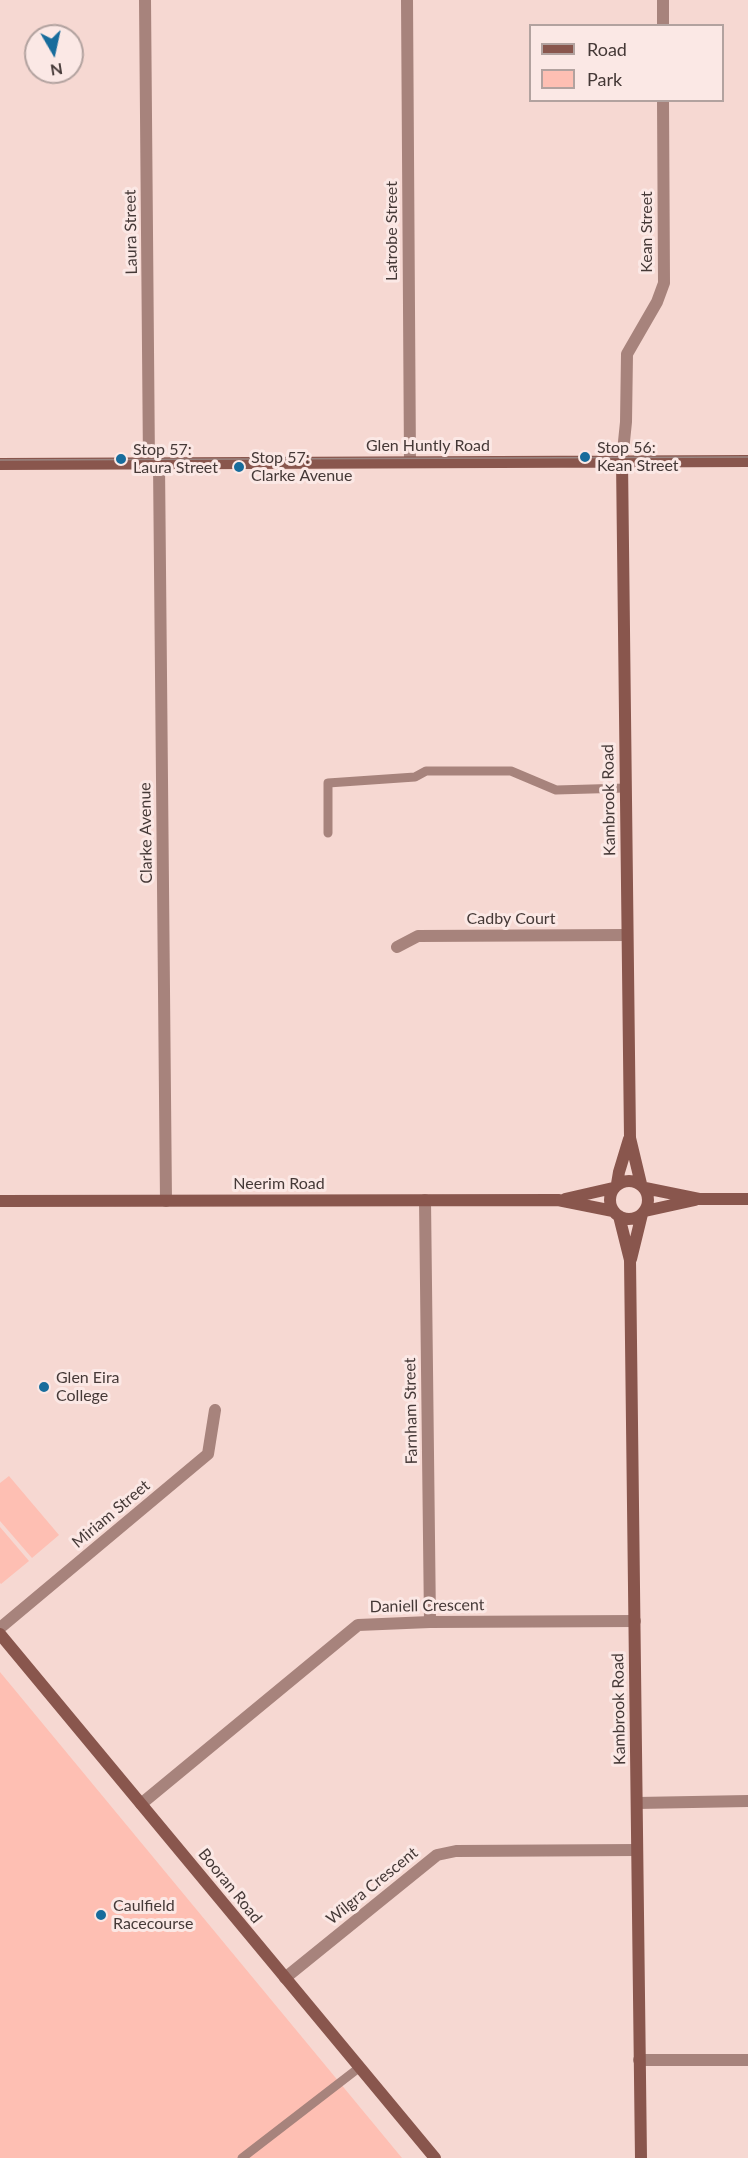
<!DOCTYPE html>
<html>
<head>
<meta charset="utf-8">
<style>
  body { margin:0 }
  #map { position:relative; width:748px; height:2158px; overflow:hidden; background:#f6d8d2; font-family:Lato,sans-serif }
  canvas { display:block }
  .legend { position:absolute; left:529px; top:24px; width:195px; height:78px; box-sizing:border-box; background:#fbe8e5; border:2px solid #b2a29f; margin:0; padding:8px 10px; list-style:none; font-size:18px; color:#453937 }
  .legend li { display:flex; align-items:center; gap:12px; height:30px }
  .legend b { width:30px; border:2px solid #b2a29f }
  .north { position:absolute; left:24px; top:24px; width:60px; height:60px; box-sizing:border-box; background:#fbe8e5; border:2px solid #b2a29f; border-radius:50%; rotate:171deg; font-size:16px; font-weight:700; line-height:24px; text-align:center; color:#453937 }
  .north::after { content:''; display:block; margin:auto; width:21px; height:27px; background:#176c9c; clip-path:polygon(50% 0,100% 100%,50% 72%,0 100%) }
</style>
</head>
<body>
<div id="map">
<canvas width="748" height="2158"></canvas>
<ul class="legend">
<li><b style="height:8px;background:#89564d"></b>Road</li>
<li><b style="height:16px;background:#febfb3"></b>Park</li>
</ul>
<div class="north">N</div>
</div>
<script>
const g = document.querySelector('canvas').getContext('2d');
g.lineJoin = 'round';
function fill(path, color) { g.fillStyle = color; g.fill(path, 'evenodd'); }
const shape = rows => new Path2D(rows.map(r => 'M' + r).join(''));
function stroke(path, color, width, dash) { g.strokeStyle = color; g.lineWidth = width; g.lineCap = dash ? 'butt' : 'round'; g.setLineDash(dash || []); g.stroke(path); }
function write(font, color, halo, rows, align = 'center') {
  g.font = font + ' Lato,sans-serif'; g.lineWidth = 6; g.setLineDash([]); g.textBaseline = 'middle'; g.strokeStyle = halo; g.fillStyle = color; for (const [text, x, y, turn = 0] of rows) {
    g.save(); g.translate(x, y); g.rotate((+turn || 0) * Math.PI / 180); g.textAlign = isNaN(turn) ? turn : align; if (halo) g.strokeText(text, 0, 0); g.fillText(text, 0, 0); g.restore();
  }
}
fill(shape([
  [9,1476,59,1535,32,1558,0,1521,0,1483],
  [0,1527,29,1561,1,1584,0,1583],
  [0,1672,402,2158,0,2158]
]), '#febfb3');
stroke(shape([
  [328,833,328,783,415,777,426,771,511,771,556,790,626,788],
  [242,2158,360,2067]
]), '#a7837c', 9);
stroke(shape([
  [145,0,149,464],
  [407,0,410,462],
  [663,0,663,26],
  [622,461,626,422,627,354,657,302,664,283,663,100],
  [159,464,166,1201],
  [397,947,418,936,627,935],
  [425,1200,430,1622],
  [0,1628,208,1454,215,1410],
  [637,1803,748,1801],
  [141,1804,358,1625,430,1622,635,1621],
  [285,1978,437,1855,456,1851,637,1850],
  [639,2060,748,2060]
]), '#a7837c', 12);
stroke(shape([
  [622,461,630,1138,641,1184],
  [0,464,748,461],
  '610 1200a19 19 0 1 1 38 0a19 19 0 1 1-38 0Z',
  [617,1184,619,1172,629,1139],
  [645,1188,699,1199,748,1199],
  [565,1199,613,1188],
  [0,1201,558,1200,613,1211],
  [645,1211,695,1200],
  [619,1216,630,1260,641,2158],
  [631,1259,642,1214],
  [0,1634,435,2158]
]), '#89564d', 12);
stroke(shape([
  [0,460,748,457]
]), '#9b8682', 1.5);
for (const [x, y, r, color] of [
  [585,457,6,"#176c9c"],
  [121,459,6,"#176c9c"],
  [239,467,6,"#176c9c"],
  [44,1387,6,"#176c9c"],
  [101,1915,6,"#176c9c"]
]) { const dot = new Path2D(); dot.arc(x, y, r, 0, 2 * Math.PI); g.fillStyle = color; g.fill(dot); stroke(dot, '#fbe8e5', 2); }
write('16px', '#453937', '#fbe8e5', [
  ["Latrobe Street",392,231,-90],
  ["Laura Street",131,232,-91],
  ["Kean Street",647,232,-90],
  ["Glen Huntly Road",428,446],
  ["Kambrook Road",609,800,-91],
  ["Clarke Avenue",146,833,-91],
  ["Cadby Court",511,919],
  ["Neerim Road",279,1184],
  ["Farnham Street",411,1411,-91],
  ["Miriam Street",111,1514,-40],
  ["Daniell Crescent",427,1606,-1],
  ["Kambrook Road",619,1709,-91],
  ["Booran Road",230,1886,51],
  ["Wilgra Crescent",372,1886,-39]
]);
write('16px', '#453937', '#fbe8e5', [
  ["Stop 56:",597,448],
  ["Kean Street",597,466],
  ["Stop 57:",133,450],
  ["Laura Street",133,468],
  ["Stop 57:",251,458],
  ["Clarke Avenue",251,476],
  ["Glen Eira",56,1378],
  ["College",56,1396],
  ["Caulfield",113,1906],
  ["Racecourse",113,1924]
], 'left');
</script>
</body>
</html>
